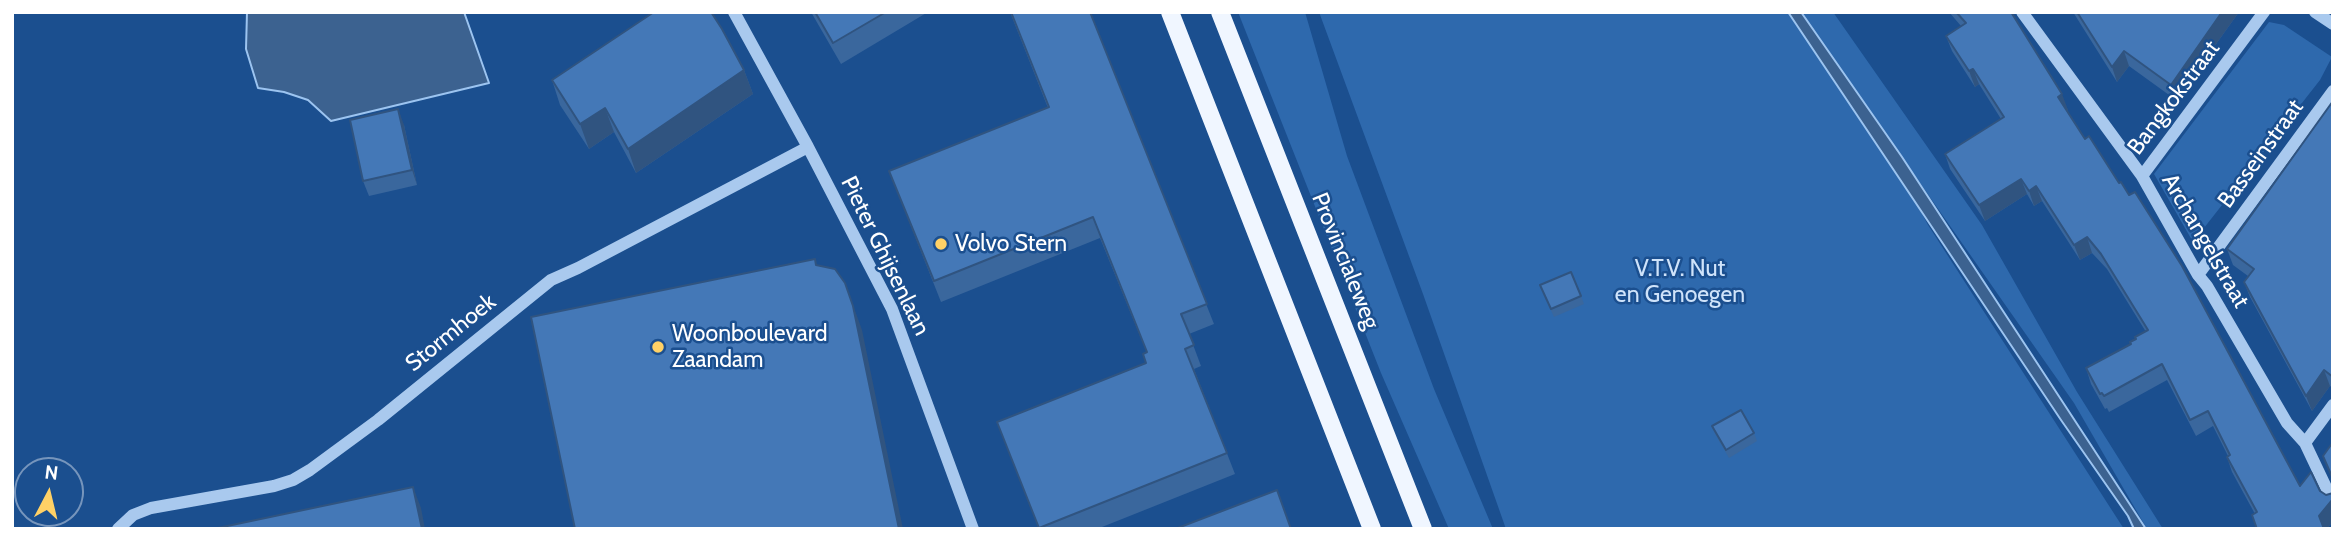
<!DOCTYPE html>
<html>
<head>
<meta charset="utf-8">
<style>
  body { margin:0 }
  #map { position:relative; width:2345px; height:541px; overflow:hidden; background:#1b4f8f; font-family:Cabin,sans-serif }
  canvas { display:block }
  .frame { position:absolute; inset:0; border:14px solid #fff; pointer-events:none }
  .north { position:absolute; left:14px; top:457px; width:70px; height:70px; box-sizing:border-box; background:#1b4f8f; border:2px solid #7695bc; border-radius:50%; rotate:7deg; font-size:19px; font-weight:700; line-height:28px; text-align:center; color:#fff }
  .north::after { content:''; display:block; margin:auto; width:24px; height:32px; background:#ffd166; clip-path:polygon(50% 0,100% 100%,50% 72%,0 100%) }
</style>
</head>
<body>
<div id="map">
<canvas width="2345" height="541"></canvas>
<div class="frame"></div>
<div class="north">N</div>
</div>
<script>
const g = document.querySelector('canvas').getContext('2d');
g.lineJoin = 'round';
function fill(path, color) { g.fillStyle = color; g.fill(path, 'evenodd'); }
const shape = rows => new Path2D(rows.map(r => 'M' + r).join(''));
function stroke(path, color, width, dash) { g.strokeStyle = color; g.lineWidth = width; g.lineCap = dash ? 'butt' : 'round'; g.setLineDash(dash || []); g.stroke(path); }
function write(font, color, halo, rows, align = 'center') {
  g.font = font + ' Cabin,sans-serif'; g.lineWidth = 5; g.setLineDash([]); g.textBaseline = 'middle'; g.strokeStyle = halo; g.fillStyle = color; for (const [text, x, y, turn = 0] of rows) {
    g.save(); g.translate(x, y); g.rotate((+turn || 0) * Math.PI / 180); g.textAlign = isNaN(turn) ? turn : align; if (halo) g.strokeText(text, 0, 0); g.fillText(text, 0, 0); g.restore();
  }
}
fill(shape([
  [1238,12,1305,12,1347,156,1434,389,1493,529,1449,529,1381,373],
  [1319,12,1792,12,1845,77,1801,12,1833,12,1982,225,2077,392,2163,529,2147,529,2074,403,1859,96,1928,225,2124,529,1506,529,1423,294],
  [2269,22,2284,25,2332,57,2320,80,2193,242,2154,174]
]), '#2e69ad');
const water = shape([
  [247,12,464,12,489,83,331,121,308,100,284,92,258,88,246,49,247,12],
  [1788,12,1801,12,1902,157,2146,529,2134,529,2128,516,2061,420,1788,12]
]);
fill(water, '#3c6290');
stroke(water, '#9cc4f0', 2);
stroke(shape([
  [734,12,808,147,892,309,973,529],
  [2022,12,2142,176,2198,275,2207,286,2287,423,2305,443,2333,502],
  [2315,12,2333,24],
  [2142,176,2264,12],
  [2198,275,2333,91],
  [2305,443,2333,405],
  [118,529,133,515,151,508,274,486,293,480,310,470,378,420,551,280,578,268,808,147]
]), '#a9c9ee', 12);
stroke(shape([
  [1170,12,1372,529],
  [1220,12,1423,529]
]), '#f0f6ff', 18);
fill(shape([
  [811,12,928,12,841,64],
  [1010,12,1090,12,1214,324,1189,334,1201,366,1194,369,1235,474,1097,529,1039,529,997,422,1146,363,1147,353,1100,238,941,302,889,171,1048,108],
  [1949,12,2013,12,2012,13,2068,110,2067,111,2300,486,2320,491,2326,495,2333,493,2333,521,2327,529,2257,529,2255,514,2232,472,2227,457,2228,456,2213,426,2196,436,2167,380,2109,412,2107,408,2105,409,2091,384,2086,368,2131,344,2146,332,2107,269,2092,253,2080,260,2042,201,2034,206,2027,194,1985,221,1950,169,1945,154,2001,119,1979,84,1975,87,1952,51,1946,36,1961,26],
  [2073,12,2239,12,2176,100,2129,66,2117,82],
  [744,70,753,94,636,173,614,132,589,149,560,105,552,80],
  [2333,101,2333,388,2330,386,2312,411,2250,297,2244,282,2248,276,2233,265,2227,249],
  [404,125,417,185,369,196,363,181],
  [1543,293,1581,296,1584,304,1554,317],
  [1712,426,1754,433,1757,441,1729,458,1715,434]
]), '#3a679d');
fill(shape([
  [2222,12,2239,12,2176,100,2171,85],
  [2124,51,2129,66,2117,82,2112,67],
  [1973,69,1979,84,1975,87,1969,71],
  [744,70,753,94,636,173,628,149],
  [2062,94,2068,110,2064,113,2058,97],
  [605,108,614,132,589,149,580,124],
  [398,109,404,125,417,185,412,170],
  [2021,179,2027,194,1985,221,1979,205],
  [2036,186,2042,201,2034,206,2029,191],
  [2087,237,2092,253,2080,260,2074,245],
  [845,283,862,330,903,529,899,529],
  [2324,370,2330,386,2312,411,2306,396],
  [413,487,421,508,425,529,422,529],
  [2333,499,2333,521,2327,529,2323,529,2319,516]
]), '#305480');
const building = shape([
  [654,12,711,12,722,29,744,70,628,149,605,108,580,124,552,80,654,12],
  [815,12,886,12,833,43,815,12],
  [1011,12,1090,12,1207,304,1181,314,1194,345,1185,349,1227,453,1039,528,997,422,1146,363,1143,354,1147,352,1093,217,934,281,889,171,1049,107,1011,12],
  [1956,12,2011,12,2062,94,2058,97,2085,139,2089,136,2119,183,2121,182,2129,195,2135,192,2182,266,2300,486,2311,472,2320,491,2326,495,2333,493,2333,499,2319,516,2324,529,2257,529,2252,515,2257,512,2227,457,2230,455,2208,411,2190,420,2162,364,2104,396,2102,393,2100,394,2086,368,2131,344,2130,342,2136,339,2135,337,2148,330,2101,254,2087,237,2074,245,2036,186,2029,191,2021,179,1979,205,1945,154,2004,117,1973,69,1969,71,1946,36,1966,23,1956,12],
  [2077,12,2222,12,2171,85,2124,51,2112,67,2077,12],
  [2333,101,2333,377,2324,370,2306,396,2244,282,2254,269,2227,249,2333,101],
  [398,109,412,170,363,181,350,120,398,109],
  [815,259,816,265,835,269,845,283,853,306,899,529,575,529,531,317,815,259],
  [1571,272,1581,296,1551,309,1540,285,1571,272],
  [1741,410,1754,433,1726,450,1712,426,1741,410],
  [2333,442,2333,479,2323,456,2333,442],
  [413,487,422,529,213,529,413,487],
  [1277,490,1291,529,1175,529,1277,490]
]);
fill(building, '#4478b7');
stroke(building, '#305480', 2);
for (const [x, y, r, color] of [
  [941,244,7,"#ffd166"],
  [658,347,7,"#ffd166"]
]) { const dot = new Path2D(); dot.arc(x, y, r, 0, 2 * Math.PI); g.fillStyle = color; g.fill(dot); stroke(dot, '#1b4f8f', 2.5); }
write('23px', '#fff', '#1b4f8f', [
  ["Bangkokstraat",2174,98,-53],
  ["Basseinstraat",2261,154,-54],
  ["Archangelstraat",2205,241,60],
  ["Pieter Ghijsenlaan",885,256,64],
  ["Provincialeweg",1345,261,68],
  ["Stormhoek",451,333,-39]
]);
write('23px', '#fff', '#1b4f8f', [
  ["Volvo Stern",955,244],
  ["Woonboulevard",672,334],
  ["Zaandam",672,360]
], 'left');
write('23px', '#cfe3fa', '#1b4f8f', [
  ["V.T.V. Nut",1680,269],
  ["en Genoegen",1680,295]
]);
</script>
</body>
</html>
